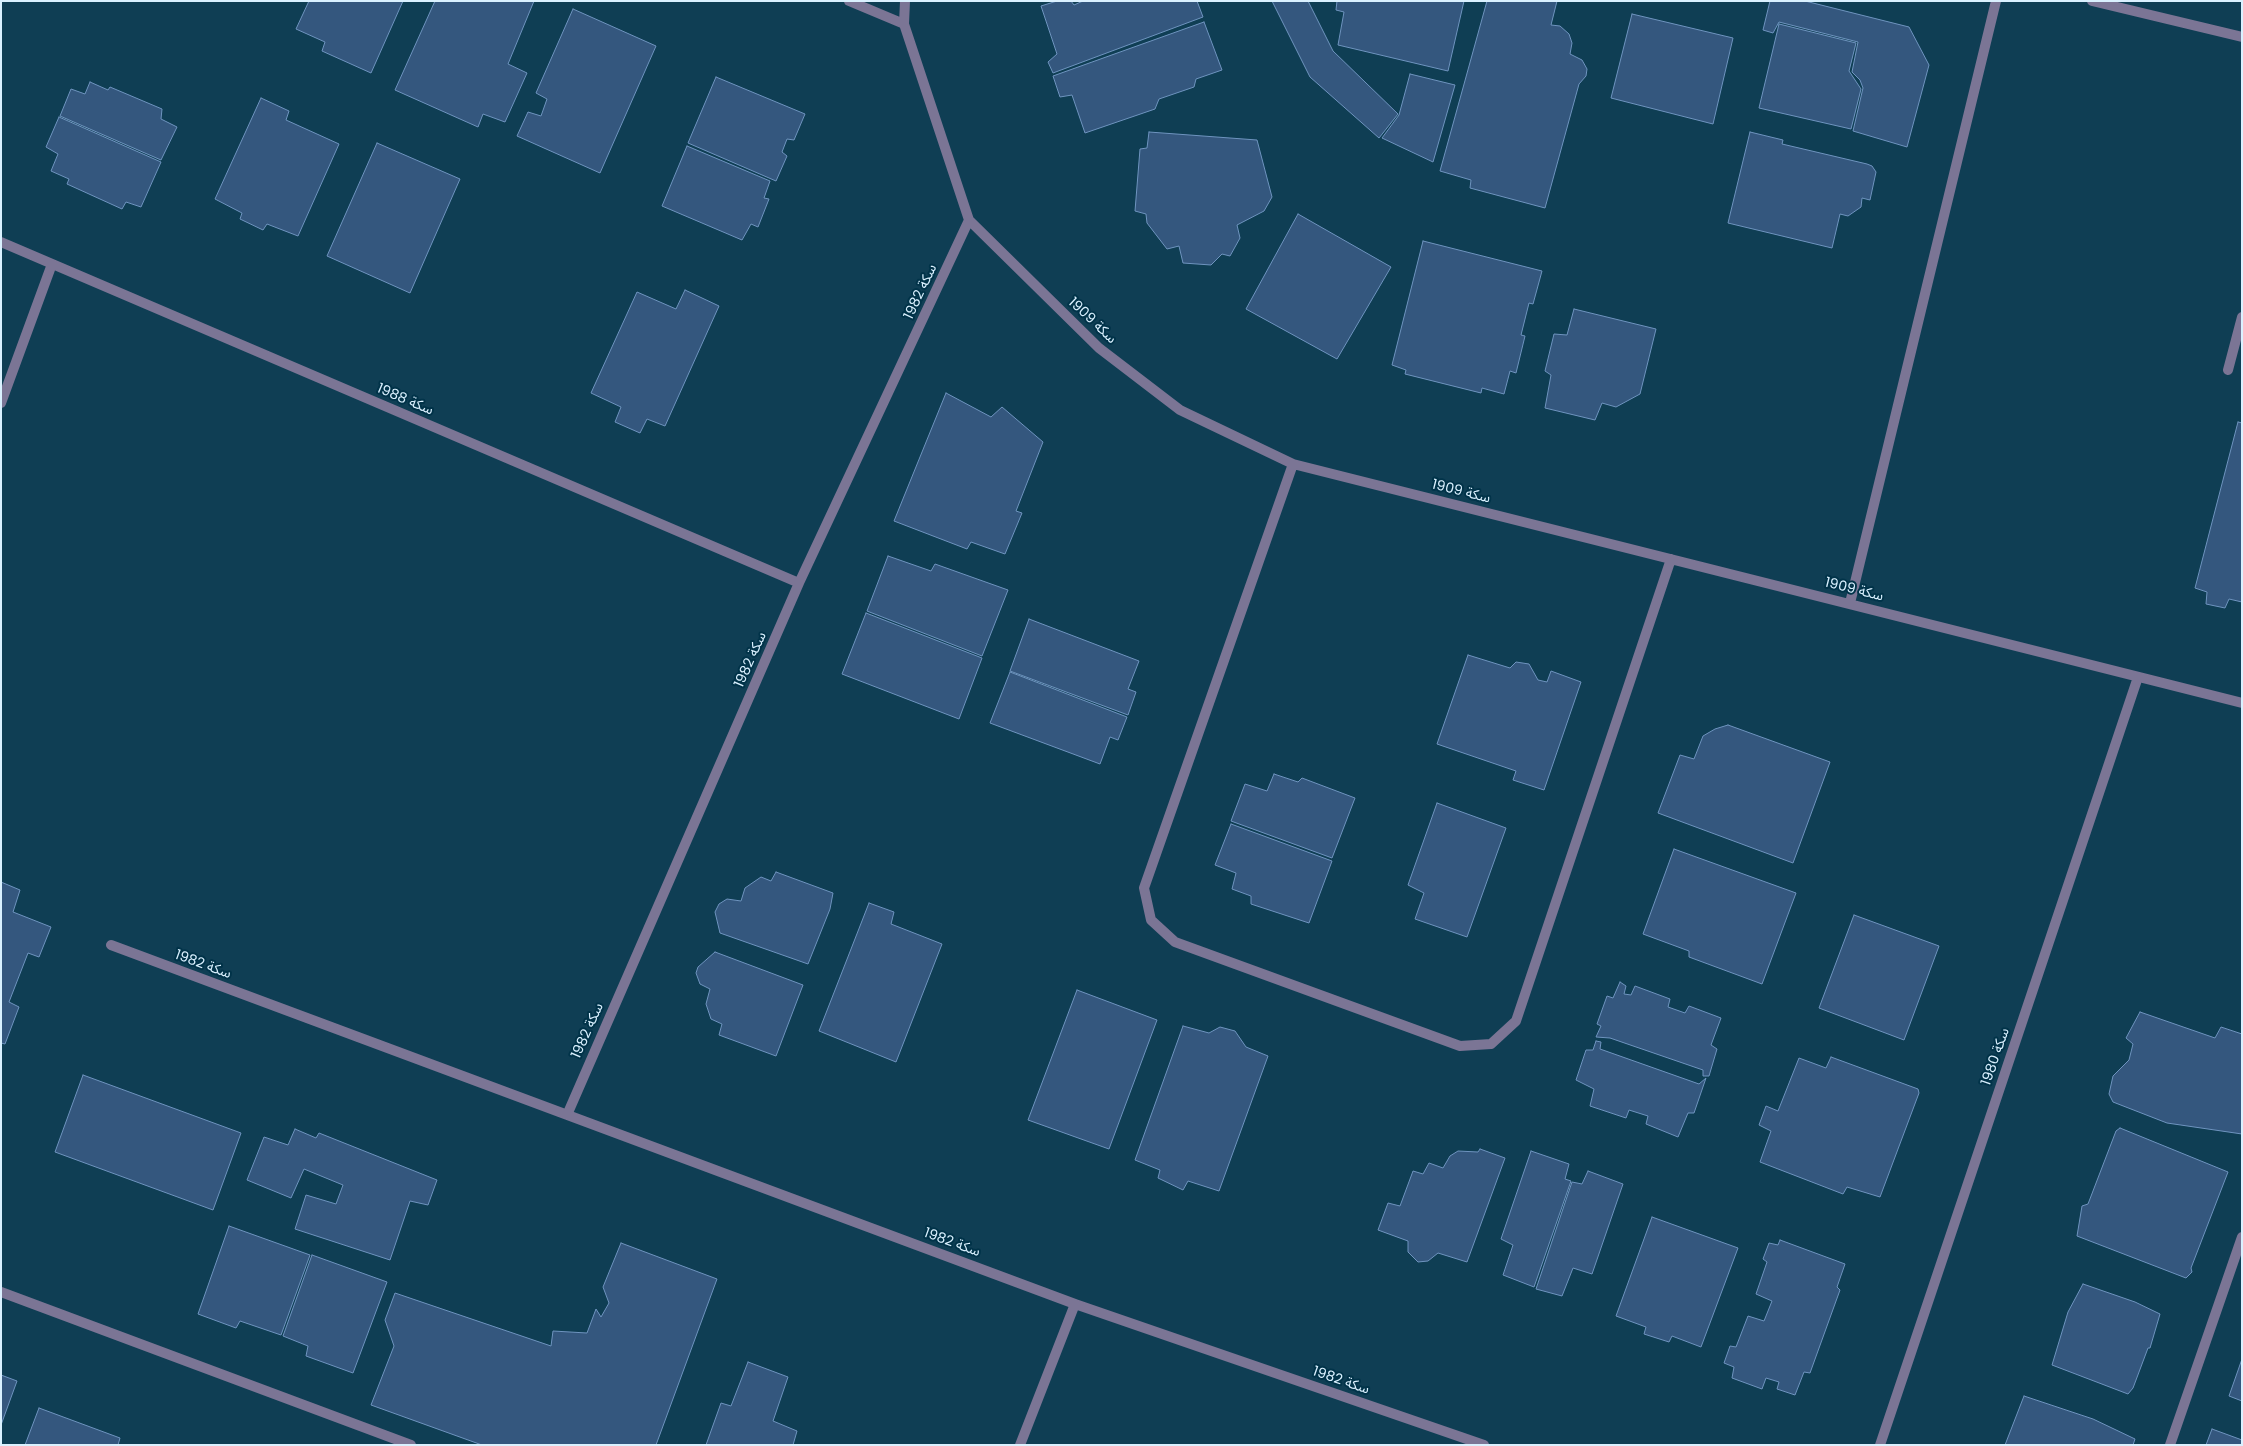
<!DOCTYPE html>
<html>
<head>
<meta charset="utf-8">
<style>
  body { margin:0 }
  #map { position:relative; width:2243px; height:1446px; overflow:hidden; background:#0f3e54; font-family:Poppins,sans-serif }
  canvas { display:block }
  .frame { position:absolute; inset:0; border:2px solid #daf1ff; pointer-events:none }
</style>
</head>
<body>
<div id="map">
<canvas width="2243" height="1446"></canvas>
<div class="frame"></div>
</div>
<script>
const g = document.querySelector('canvas').getContext('2d');
g.lineJoin = 'round';
function fill(path, color) { g.fillStyle = color; g.fill(path, 'evenodd'); }
const shape = rows => new Path2D(rows.map(r => 'M' + r).join(''));
function stroke(path, color, width, dash) { g.strokeStyle = color; g.lineWidth = width; g.lineCap = dash ? 'butt' : 'round'; g.setLineDash(dash || []); g.stroke(path); }
function write(font, color, halo, rows, align = 'center') {
  g.font = font + ' Poppins,"Noto Sans Arabic",sans-serif'; g.lineWidth = 4; g.setLineDash([]); g.textBaseline = 'middle'; g.strokeStyle = halo; g.fillStyle = color; for (const [text, x, y, turn = 0] of rows) {
    g.save(); g.translate(x, y); g.rotate((+turn || 0) * Math.PI / 180); g.textAlign = isNaN(turn) ? turn : align; if (halo) g.strokeText(text, 0, 0); g.fillText(text, 0, 0); g.restore();
  }
}
const building = shape([
  [309,1,403,1,371,73,322,51,325,42,296,29,309,1],
  [435,1,534,1,508,64,527,73,505,122,483,114,478,127,395,90,435,1],
  [1057,1,1071,1,1074,5,1083,1,1197,1,1203,17,1053,73,1048,62,1057,54,1041,6,1057,1],
  [1272,1,1308,1,1333,51,1398,114,1379,138,1310,77,1272,1],
  [1337,1,1464,1,1448,71,1338,45,1344,12,1336,10,1337,1],
  [1487,1,1557,1,1551,25,1560,26,1569,34,1572,43,1570,54,1582,60,1587,69,1586,76,1579,84,1545,208,1470,188,1471,180,1440,171,1487,1],
  [1770,1,1805,1,1909,27,1929,65,1907,147,1853,131,1863,88,1860,80,1852,72,1858,42,1779,22,1773,33,1763,30,1770,1],
  [573,9,656,46,600,173,517,136,528,112,541,116,547,99,536,93,573,9],
  [1632,14,1733,38,1713,124,1611,98,1632,14],
  [1204,22,1222,70,1196,79,1194,87,1159,99,1155,109,1085,133,1072,95,1060,97,1053,76,1204,22],
  [1779,24,1856,43,1849,71,1861,89,1851,129,1759,108,1779,24],
  [1410,74,1455,85,1433,162,1382,138,1399,115,1410,74],
  [716,77,805,114,794,140,787,139,782,152,787,156,776,181,688,143,716,77],
  [90,82,108,90,110,87,162,109,161,119,177,127,161,160,60,116,71,89,85,94,90,82],
  [261,98,289,111,286,120,339,144,298,236,267,224,263,230,240,219,242,213,215,199,261,98],
  [59,117,161,162,141,207,126,202,122,209,67,184,69,179,51,171,58,154,46,147,59,117],
  [1149,132,1257,140,1272,197,1264,211,1237,225,1240,238,1230,256,1222,254,1211,265,1183,263,1179,246,1167,249,1147,223,1146,214,1135,211,1140,149,1147,148,1149,132],
  [1750,132,1783,140,1782,144,1867,164,1872,166,1876,172,1870,200,1862,198,1861,207,1848,216,1840,214,1832,248,1728,223,1750,132],
  [377,143,460,179,410,293,327,256,377,143],
  [687,146,770,181,764,198,769,199,758,227,751,224,742,240,662,206,687,146],
  [1298,214,1391,267,1337,359,1246,309,1298,214],
  [1423,241,1542,271,1533,304,1529,303,1521,335,1525,336,1516,373,1510,371,1504,394,1482,388,1481,393,1405,374,1406,370,1392,365,1423,241],
  [685,290,719,306,665,426,647,419,640,433,615,422,621,407,591,393,637,292,676,309,685,290],
  [1574,309,1656,329,1640,394,1616,407,1602,403,1595,420,1545,408,1551,375,1545,371,1554,334,1567,335,1574,309],
  [946,393,991,417,1002,407,1043,442,1016,511,1022,513,1005,554,971,542,967,549,894,521,946,393],
  [2238,422,2242,423,2242,602,2229,599,2225,608,2206,604,2207,592,2195,588,2238,422],
  [888,556,931,571,935,564,1008,590,982,656,867,611,888,556],
  [866,613,982,658,959,719,842,674,866,613],
  [1029,619,1139,661,1128,689,1136,692,1128,715,1010,671,1029,619],
  [1468,655,1510,668,1516,662,1529,664,1538,680,1547,682,1551,671,1581,682,1544,790,1513,780,1516,771,1437,744,1468,655],
  [1010,672,1127,717,1118,740,1110,737,1100,764,990,723,1010,672],
  [1728,725,1830,762,1793,863,1658,813,1680,755,1694,759,1703,736,1715,729,1728,725],
  [1274,774,1298,782,1302,778,1355,798,1332,858,1231,821,1245,784,1267,791,1274,774],
  [1437,803,1506,828,1467,937,1415,919,1424,893,1408,885,1437,803],
  [1231,824,1332,861,1309,923,1251,904,1251,896,1232,889,1236,873,1215,865,1231,824],
  [1674,849,1796,893,1762,984,1689,957,1689,951,1643,934,1674,849],
  [776,872,833,893,830,909,808,964,720,933,715,912,719,904,727,899,741,901,745,888,761,877,771,881,776,872],
  [1,882,20,890,13,912,51,927,39,957,28,953,9,1002,19,1007,5,1044,1,1043,1,882],
  [869,903,894,912,891,924,942,944,896,1062,819,1031,869,903],
  [1854,915,1939,946,1904,1040,1819,1008,1854,915],
  [715,952,803,985,776,1056,719,1035,722,1024,711,1019,706,1004,710,989,700,984,696,973,698,967,715,952],
  [1620,982,1626,986,1624,994,1631,995,1635,986,1670,999,1668,1007,1685,1013,1689,1006,1721,1018,1711,1045,1717,1049,1709,1076,1703,1076,1703,1070,1610,1038,1596,1037,1601,1026,1597,1024,1607,996,1613,998,1620,982],
  [1077,990,1157,1020,1109,1149,1028,1120,1077,990],
  [2140,1012,2215,1038,2221,1027,2242,1034,2242,1134,2167,1123,2113,1102,2109,1094,2113,1076,2129,1060,2133,1044,2126,1038,2140,1012],
  [1183,1026,1209,1033,1220,1027,1235,1031,1246,1047,1268,1056,1219,1191,1188,1181,1183,1190,1158,1178,1160,1170,1135,1160,1183,1026],
  [1596,1041,1601,1042,1600,1049,1699,1084,1706,1078,1694,1113,1688,1113,1678,1137,1646,1124,1648,1116,1629,1110,1626,1118,1590,1106,1594,1089,1576,1080,1586,1050,1593,1050,1596,1041],
  [1831,1057,1918,1089,1919,1093,1880,1197,1847,1187,1843,1194,1760,1162,1771,1131,1759,1125,1766,1106,1778,1111,1799,1058,1826,1068,1831,1057],
  [83,1075,241,1133,213,1210,55,1152,83,1075],
  [2120,1128,2228,1172,2191,1268,2192,1272,2186,1278,2077,1236,2082,1206,2088,1204,2116,1131,2120,1128],
  [295,1129,316,1138,319,1133,437,1180,428,1205,410,1201,390,1260,295,1229,306,1195,336,1204,343,1185,304,1169,291,1198,247,1180,264,1137,288,1145,295,1129],
  [1480,1149,1505,1158,1467,1262,1438,1253,1428,1261,1418,1262,1408,1252,1408,1241,1378,1230,1388,1203,1400,1206,1413,1171,1423,1174,1429,1163,1443,1168,1450,1156,1458,1151,1478,1152,1480,1149],
  [1531,1151,1569,1164,1565,1179,1571,1181,1534,1287,1503,1275,1513,1245,1501,1239,1531,1151],
  [1588,1171,1623,1184,1592,1274,1573,1268,1562,1296,1536,1289,1572,1182,1582,1184,1588,1171],
  [1652,1217,1738,1248,1701,1347,1672,1336,1669,1342,1644,1334,1646,1327,1616,1316,1652,1217],
  [229,1226,310,1255,281,1335,240,1321,236,1328,198,1314,229,1226],
  [1780,1240,1845,1264,1837,1287,1840,1290,1810,1373,1804,1372,1795,1395,1777,1389,1779,1382,1766,1378,1762,1389,1732,1378,1734,1367,1724,1363,1730,1346,1736,1347,1748,1316,1764,1321,1772,1301,1756,1294,1767,1262,1763,1259,1769,1243,1778,1245,1780,1240],
  [621,1243,717,1279,656,1445,482,1445,371,1405,394,1346,385,1320,395,1293,551,1346,553,1331,587,1333,596,1309,601,1317,609,1303,603,1287,621,1243],
  [312,1255,387,1282,353,1373,306,1356,308,1346,283,1336,312,1255],
  [2083,1284,2135,1302,2160,1314,2150,1348,2148,1348,2133,1388,2128,1394,2052,1365,2068,1312,2083,1284],
  [2242,1359,2242,1401,2229,1396,2242,1359],
  [748,1362,788,1377,773,1421,797,1431,793,1445,706,1445,721,1403,731,1406,748,1362],
  [1,1375,17,1381,1,1425,1,1375],
  [2024,1396,2093,1419,2135,1439,2133,1445,2005,1445,2024,1396],
  [39,1408,120,1438,118,1445,25,1445,39,1408],
  [2212,1429,2242,1440,2242,1445,2206,1445,2212,1429]
]);
fill(building, '#34577e');
stroke(building, '#6f94bf', 1);
stroke(shape([
  [2228,370,2242,317],
  [2170,1445,2242,1237]
]), '#7b7595', 10);
stroke(shape([
  [849,1,904,24],
  [905,1,904,24,969,220,1099,348,1180,410,1293,464,2242,703],
  [2092,1,2242,37],
  [1,242,799,583],
  [1,403,52,264],
  [1293,464,1144,888,1151,920,1175,942,1460,1046,1491,1044,1516,1021,1671,559],
  [1850,603,1996,1],
  [111,945,1075,1304,1484,1445],
  [567,1115,799,583,969,220],
  [1,1292,411,1445],
  [1020,1445,1075,1304],
  [1880,1445,2138,677]
]), '#7b7595', 10);
write('14px', '#daf1ff', '#013349', [
  ["سكة 1982",921,292,-65],
  ["سكة 1909",1092,321,43],
  ["سكة 1988",405,400,23],
  ["سكة 1909",1461,492,14],
  ["سكة 1909",1854,590,14],
  ["سكة 1982",751,660,-66],
  ["سكة 1982",203,965,20],
  ["سكة 1982",588,1031,-66],
  ["سكة 1980",1996,1057,-71],
  ["سكة 1982",952,1243,20],
  ["سكة 1982",1341,1381,19]
]);
</script>
</body>
</html>
